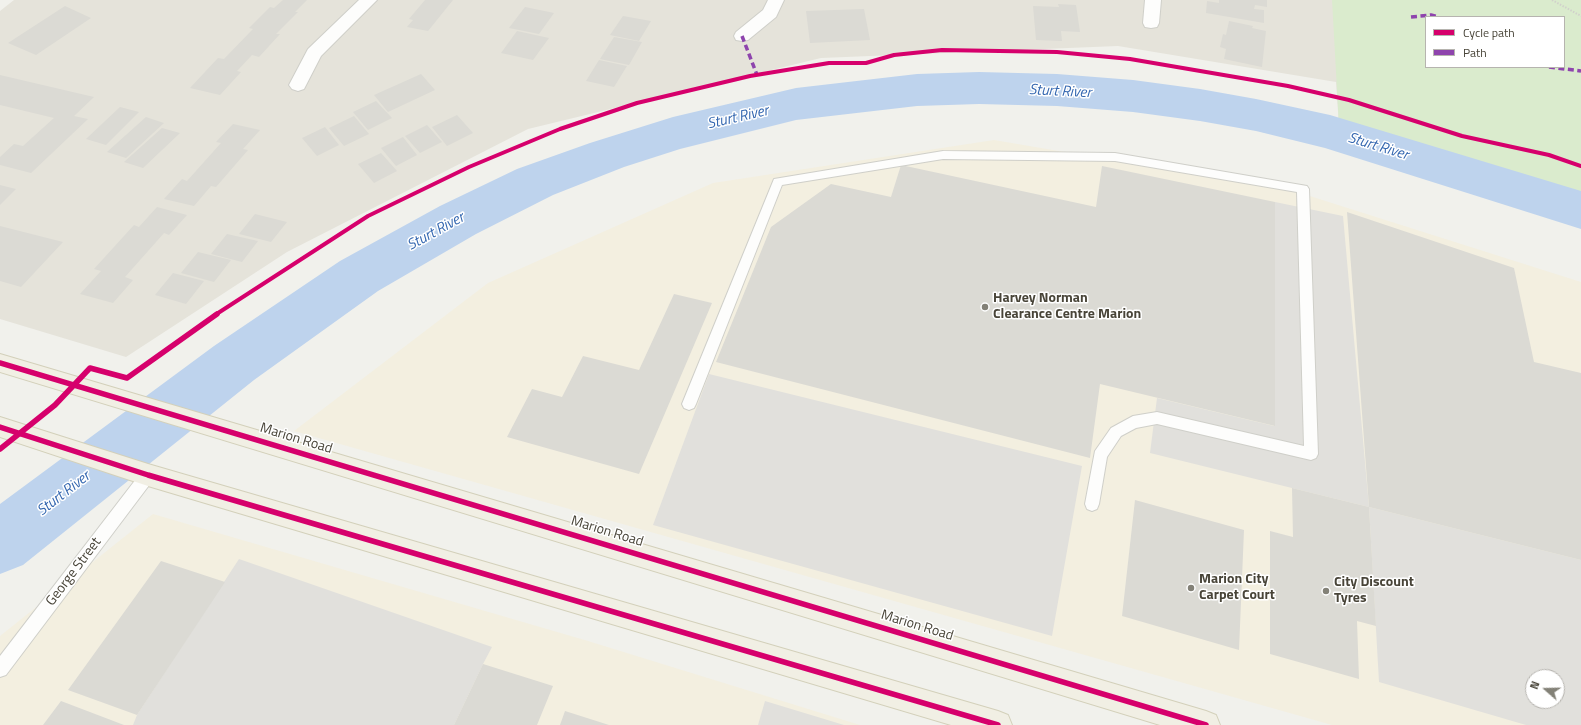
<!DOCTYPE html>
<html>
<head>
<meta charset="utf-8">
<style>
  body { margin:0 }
  #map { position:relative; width:1581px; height:725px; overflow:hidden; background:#f1f1ec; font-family:"Titillium Web",sans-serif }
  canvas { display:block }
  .legend { position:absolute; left:1425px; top:16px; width:140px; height:52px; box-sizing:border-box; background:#fff; border:1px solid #b6b4af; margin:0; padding:5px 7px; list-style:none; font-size:12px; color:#484438 }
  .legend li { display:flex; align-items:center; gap:8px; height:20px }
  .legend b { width:20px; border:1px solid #b6b4af }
  .north { position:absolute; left:1525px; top:669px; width:40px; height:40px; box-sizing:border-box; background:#fff; border:1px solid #b6b4af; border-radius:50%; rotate:290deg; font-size:11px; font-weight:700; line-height:16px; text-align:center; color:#484438 }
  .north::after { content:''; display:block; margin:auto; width:14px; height:18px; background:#838177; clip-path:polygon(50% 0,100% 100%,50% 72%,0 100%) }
</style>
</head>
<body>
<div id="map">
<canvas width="1581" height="725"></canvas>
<ul class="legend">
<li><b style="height:5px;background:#d6006c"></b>Cycle path</li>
<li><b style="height:5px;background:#8e44ad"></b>Path</li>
</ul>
<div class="north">N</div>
</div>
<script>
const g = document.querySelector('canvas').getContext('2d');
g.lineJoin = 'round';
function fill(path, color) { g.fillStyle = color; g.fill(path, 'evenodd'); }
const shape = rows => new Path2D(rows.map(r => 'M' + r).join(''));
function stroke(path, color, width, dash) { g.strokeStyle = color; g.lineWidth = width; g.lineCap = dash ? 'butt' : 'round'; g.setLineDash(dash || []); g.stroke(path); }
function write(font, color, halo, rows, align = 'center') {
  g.font = font + ' "Titillium Web",sans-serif'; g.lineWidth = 3; g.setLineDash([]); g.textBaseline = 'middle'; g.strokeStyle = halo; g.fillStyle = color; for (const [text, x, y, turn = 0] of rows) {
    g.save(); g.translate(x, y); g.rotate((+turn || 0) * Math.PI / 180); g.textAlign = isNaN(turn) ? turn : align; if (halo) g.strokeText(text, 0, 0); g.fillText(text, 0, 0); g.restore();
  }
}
fill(shape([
  [14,0,1581,0,1581,201,1339,126,1336,82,1118,46,821,58,528,129,287,252,126,357,0,319,0,11],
  [1426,17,1564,17,1564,67,1426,67]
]), '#e5e3da');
fill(shape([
  [994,140,1294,191,1581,282,1581,725,1332,725,294,431,488,283,713,183],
  [1533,677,1557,677,1557,701,1533,701],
  [153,514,588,641,860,725,0,725,0,636]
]), '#f3efe0');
fill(shape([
  [1332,0,1581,0,1581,201,1339,126],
  [1426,17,1564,17,1564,67,1426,67]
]), '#daebcd');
fill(shape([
  [1275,202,1343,216,1369,507,1581,560,1581,725,1526,725,1379,682,1369,507,1150,453,1157,398,1274,426],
  [1533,677,1557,677,1557,701,1533,701],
  [709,374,1082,466,1052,636,653,525],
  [239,559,492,647,483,664,454,725,133,725,137,715],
  [765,701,844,725,758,725]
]), '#e1e0dc');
fill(shape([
  [979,72,1057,74,1133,80,1200,89,1256,99,1330,115,1581,191,1581,229,1325,148,1256,131,1200,121,1133,112,1057,106,979,104,917,106,796,120,680,149,624,167,553,195,476,234,378,291,254,380,23,565,0,574,0,504,214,346,340,261,440,206,517,169,590,143,673,117,796,88,917,74,979,72]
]), '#bed3ed');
fill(shape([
  [283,0,307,0,295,12,298,12,276,34,280,34,259,57,252,55,237,71,241,72,220,95,190,88,218,58,224,59,253,29,249,28,270,7,274,8],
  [425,0,453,0,428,31,407,27,413,20,409,19],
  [1219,0,1267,0,1267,7,1255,5,1254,9,1264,10,1264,23,1206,13,1207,1,1219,3],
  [1058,4,1076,5,1080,32,1061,31,1062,41,1036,40,1033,6,1059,7],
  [65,6,91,18,36,55,8,43],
  [525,7,554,13,539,34,509,28],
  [864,9,870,40,810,43,806,11],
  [623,16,651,21,639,41,610,35],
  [1229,21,1253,26,1252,28,1266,31,1262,67,1224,59,1226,49,1220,47,1223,34,1226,35],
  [517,31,549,38,533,60,501,53],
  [614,37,642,42,629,65,600,59],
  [599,60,627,66,614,87,586,81],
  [421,74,435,90,388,112,374,95],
  [0,75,94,97,74,116,88,119,31,173,0,165,0,157,14,144,23,146,54,118,0,105],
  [376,101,392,118,368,130,353,112],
  [120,107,139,112,106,145,86,139],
  [457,115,473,133,447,146,432,127],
  [354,116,369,134,344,146,329,128],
  [146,117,164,123,126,158,107,152],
  [233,124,260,130,243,149,248,150,216,187,211,186,194,206,164,199,182,179,187,181,221,143,216,142],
  [427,125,442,142,420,153,405,136],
  [325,127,339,145,317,156,302,138],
  [162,128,180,133,143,168,124,162],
  [403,137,417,155,396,166,381,148],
  [381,153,397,171,374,183,358,164],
  [901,165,1096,207,1102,166,1275,202,1275,426,1100,384,1090,458,716,362,771,227,831,184,891,197],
  [0,185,16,189,0,205],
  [157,207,187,215,169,235,164,233,125,277,133,280,113,303,80,294,101,271,94,269,134,225,139,227],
  [1347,212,1514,268,1534,362,1581,373,1581,560,1369,507,1376,626,1357,621,1359,679,1270,654,1270,531,1293,537,1292,488,1369,507],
  [255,214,287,222,271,242,239,234],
  [0,226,63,242,21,287,0,281],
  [227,234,258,241,242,262,211,254],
  [198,252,231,260,214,282,181,273],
  [173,273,204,281,186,304,155,295],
  [674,294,712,303,639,474,507,437,532,389,562,397,583,356,639,370],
  [1135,500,1244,530,1239,650,1122,616],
  [161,561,225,582,137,715,68,690],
  [483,664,553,686,537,725,454,725],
  [61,701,124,725,43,725],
  [565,711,609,725,560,725]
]), '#dbdad4');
const lane = shape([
  [943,151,1115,153,1307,186,1309,189,1318,454,1316,458,1311,460,1157,424,1136,428,1121,436,1107,457,1099,504,1097,509,1092,511,1087,509,1085,504,1095,451,1111,428,1133,416,1157,412,1304,446,1297,192,1115,161,943,159,782,185,696,404,694,408,689,410,684,408,682,404,774,179,943,151],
  [148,469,153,470,155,475,153,480,6,675,0,677,0,656,143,470,148,469]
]);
const street = shape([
  [359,0,377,0,321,56,304,89,298,91,292,89,289,85,308,49,359,0],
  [768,0,784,0,776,17,748,40,742,41,736,40,734,36,736,32,763,10,768,0],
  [1145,0,1161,0,1159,23,1157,27,1151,28,1145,27,1143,23,1145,0]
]);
const primary = shape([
  [0,354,1206,711,1216,715,1220,725,1160,725,0,372,0,354],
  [0,417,148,464,998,711,1008,715,1012,725,951,725,148,486,0,437,0,417]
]);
stroke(lane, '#cfcfc9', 2);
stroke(street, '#cfcfc9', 2);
stroke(primary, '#d3d0ba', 2);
stroke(shape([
  [1552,0,1581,16]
]), '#d1d1cb', 2, [1.5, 1.5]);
fill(lane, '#fdfdfc');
fill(street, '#fdfdfc');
fill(primary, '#f1efe4');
stroke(shape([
  [1411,17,1431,15,1439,17],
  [742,36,757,75],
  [1549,67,1581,71]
]), '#8e44ad', 3.5, [6, 3.5]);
stroke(shape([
  [215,315,368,216,469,167,560,129,637,103,750,76,829,63,866,63,894,55,942,50,1057,52,1130,59,1288,86,1349,100,1462,136,1549,155,1581,166]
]), '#d6006c', 4);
stroke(shape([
  [0,363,1206,725],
  [0,427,148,475,998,725],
  [0,449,55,405,90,368,127,378,217,314]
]), '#d6006c', 5.5);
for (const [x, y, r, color] of [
  [985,307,4,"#838177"],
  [1191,588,4,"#838177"],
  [1326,591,4,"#838177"]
]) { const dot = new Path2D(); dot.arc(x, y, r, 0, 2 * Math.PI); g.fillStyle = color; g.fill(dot); stroke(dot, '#fff', 1.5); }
write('bold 14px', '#484438', '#fff', [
  ["Harvey Norman",993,299],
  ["Clearance Centre Marion",993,315],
  ["Marion City",1199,580],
  ["Carpet Court",1199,596],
  ["City Discount",1334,583],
  ["Tyres",1334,599]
], 'left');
write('14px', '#484438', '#fff', [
  ["Marion Road",296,439,17],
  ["Marion Road",607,532,17],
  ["George Street",74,572,-53],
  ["Marion Road",917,626,17]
]);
write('italic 15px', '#3467b0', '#fff', [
  ["Sturt River",1060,92,3],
  ["Sturt River",738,118,-13],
  ["Sturt River",1378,147,17],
  ["Sturt River",436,232,-29],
  ["Sturt River",64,494,-38]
]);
</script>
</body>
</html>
